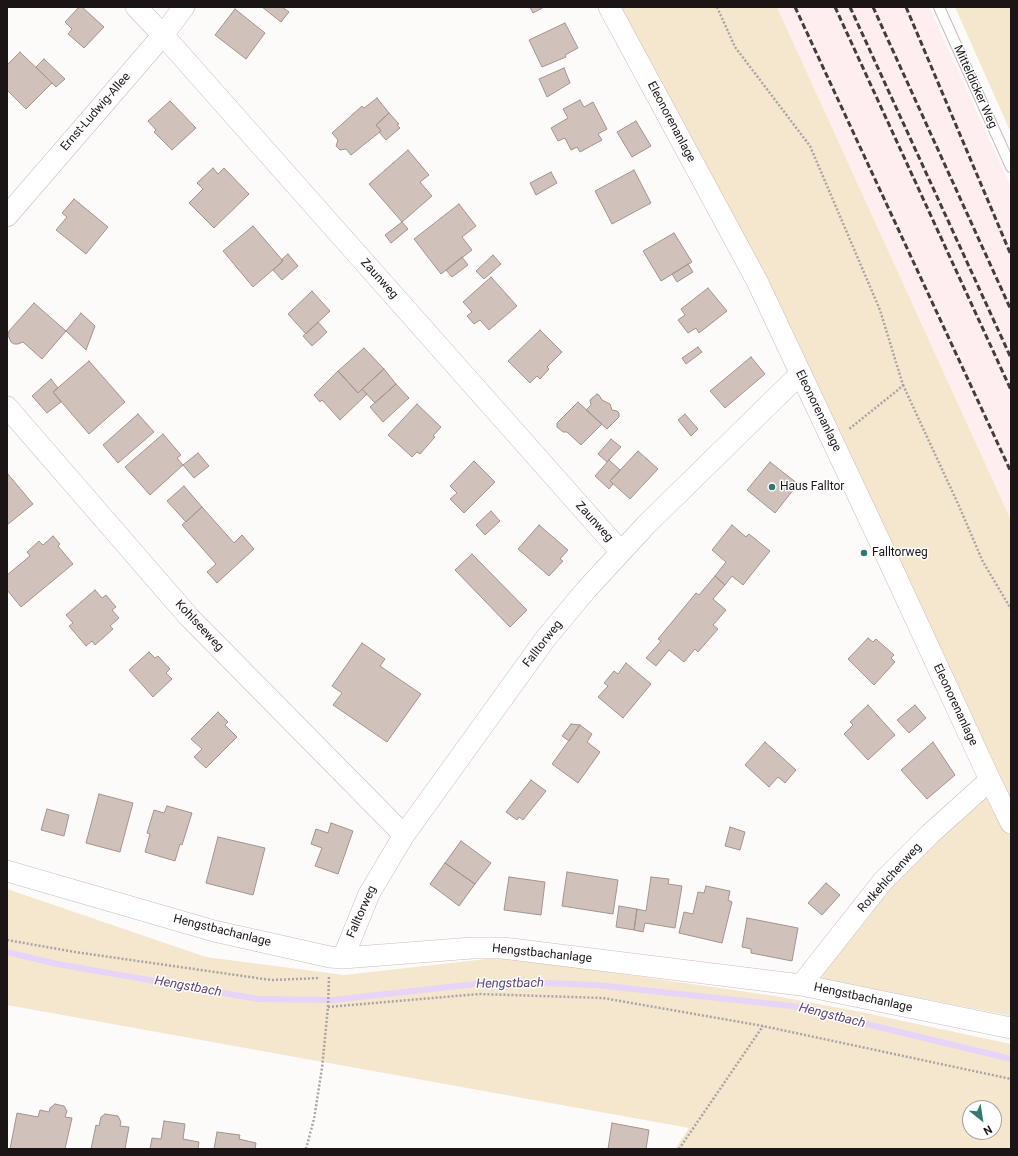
<!DOCTYPE html>
<html>
<head>
<meta charset="utf-8">
<style>
  body { margin:0 }
  #map { position:relative; width:1018px; height:1156px; overflow:hidden; background:#fdfafa; font-family:Roboto,sans-serif }
  canvas { display:block }
  .frame { position:absolute; inset:0; border:8px solid #1c1516; pointer-events:none }
  .north { position:absolute; left:962px; top:1100px; width:40px; height:40px; box-sizing:border-box; background:#fff; border:1px solid #a4a1a2; border-radius:50%; rotate:150deg; font-size:11px; font-weight:700; line-height:16px; text-align:center; color:#1c1516 }
  .north::after { content:''; display:block; margin:auto; width:14px; height:18px; background:#347970; clip-path:polygon(50% 0,100% 100%,50% 72%,0 100%) }
</style>
</head>
<body>
<div id="map">
<canvas width="1018" height="1156"></canvas>
<div class="frame"></div>
<div class="north">N</div>
</div>
<script>
const g = document.querySelector('canvas').getContext('2d');
g.lineJoin = 'round';
function fill(path, color) { g.fillStyle = color; g.fill(path, 'evenodd'); }
const shape = rows => new Path2D(rows.map(r => 'M' + r).join(''));
function stroke(path, color, width, dash) { g.strokeStyle = color; g.lineWidth = width; g.lineCap = dash ? 'butt' : 'round'; g.setLineDash(dash || []); g.stroke(path); }
function write(font, color, halo, rows, align = 'center') {
  g.font = font + ' Roboto,sans-serif'; g.lineWidth = 3; g.setLineDash([]); g.textBaseline = 'middle'; g.strokeStyle = halo; g.fillStyle = color; for (const [text, x, y, turn = 0] of rows) {
    g.save(); g.translate(x, y); g.rotate((+turn || 0) * Math.PI / 180); g.textAlign = isNaN(turn) ? turn : align; if (halo) g.strokeText(text, 0, 0); g.fillText(text, 0, 0); g.restore();
  }
}
fill(shape([
  [777,7,929,7,1011,187,1011,520]
]), '#ffeeef');
fill(shape([
  [620,7,777,7,1011,520,1011,1016,814,977,876,894,999,778],
  [955,7,1011,7,1011,133],
  [7,889,206,957,344,975,504,957,775,996,856,1011,1011,1044,1011,1149,675,1149,689,1128,7,1005],
  [970,1108,994,1108,994,1132,970,1132]
]), '#f5e7cd');
stroke(shape([
  [7,952,57,964,258,999,333,1000,476,984,545,983,596,985,792,1006,1011,1059]
]), '#e6d4f9', 6);
const building = shape([
  [79,7,82,7,104,27,84,48,68,34,72,29,65,22,79,7],
  [262,7,282,7,289,12,281,22,262,7],
  [530,7,544,7,533,13,530,7],
  [235,9,265,33,246,59,215,35,235,9],
  [565,23,578,48,565,55,566,57,542,67,529,40,565,23],
  [20,52,52,83,26,109,7,90,7,65,20,52],
  [44,59,65,79,56,87,36,67,44,59],
  [564,68,570,83,547,97,539,79,564,68],
  [377,98,389,113,376,125,381,131,351,155,346,149,340,150,336,146,338,140,332,133,362,106,364,108,377,98],
  [580,100,584,107,593,102,607,129,598,134,602,140,580,152,577,147,571,150,565,138,558,141,551,128,568,118,563,109,580,100],
  [170,101,196,128,172,150,154,132,156,130,148,121,170,101],
  [389,113,399,124,397,125,400,128,386,140,379,132,381,131,376,125,389,113],
  [636,121,651,146,632,157,617,132,636,121],
  [408,150,429,175,420,182,432,196,402,222,369,184,408,150],
  [213,168,218,174,224,168,249,194,214,228,189,203,203,189,197,183,213,168],
  [634,170,651,203,612,224,595,191,634,170],
  [551,172,557,183,536,195,530,183,551,172],
  [74,199,108,227,86,254,56,230,67,217,62,213,74,199],
  [459,204,476,226,462,237,472,250,441,274,414,239,459,204],
  [402,222,408,229,391,243,385,235,402,222],
  [253,226,283,261,253,287,223,251,253,226],
  [674,233,692,262,661,281,643,251,674,233],
  [288,254,298,266,282,280,273,270,283,261,281,260,288,254],
  [493,255,501,264,484,279,476,271,493,255],
  [462,257,468,265,452,277,446,270,462,257],
  [688,264,693,272,677,282,672,274,688,264],
  [491,277,517,306,489,330,480,320,474,324,467,316,472,312,463,302,491,277],
  [708,288,727,311,699,333,696,328,688,333,678,320,685,315,681,309,708,288],
  [312,291,330,311,306,334,288,314,312,291],
  [34,303,66,331,42,359,23,342,18,344,14,344,11,342,8,335,9,331,34,303],
  [81,313,95,326,86,350,66,331,81,313],
  [318,322,327,332,312,346,303,336,318,322],
  [540,330,562,352,547,367,549,369,540,379,537,376,530,383,508,361,540,330],
  [698,347,702,352,686,364,682,358,698,347],
  [364,348,384,369,358,393,338,371,364,348],
  [751,357,765,374,725,408,710,391,751,357],
  [89,361,125,402,89,434,53,392,89,361],
  [384,369,396,384,375,403,362,389,384,369],
  [338,371,358,393,362,389,367,394,340,420,322,400,320,402,314,395,338,371],
  [51,379,58,388,53,392,61,402,47,413,32,396,51,379],
  [396,384,409,398,383,422,370,407,396,384],
  [597,394,599,395,602,400,610,404,612,410,617,411,619,413,619,417,607,429,586,410,591,405,590,400,597,394],
  [578,402,602,424,581,445,567,432,563,432,557,427,557,423,578,402],
  [417,404,441,427,433,436,435,437,420,454,417,452,412,457,388,435,417,404],
  [138,414,154,432,118,463,103,445,138,414],
  [685,414,698,429,691,436,678,420,685,414],
  [163,434,181,455,177,458,183,465,150,495,125,467,163,434],
  [611,439,621,447,607,462,598,454,611,439],
  [638,451,658,469,630,499,610,481,638,451],
  [198,453,209,466,194,478,183,465,198,453],
  [609,460,620,470,610,481,613,484,609,489,595,476,609,460],
  [474,461,495,482,464,513,450,499,457,493,450,486,474,461],
  [770,462,798,484,775,513,747,490,770,462],
  [7,473,33,504,7,525,7,473],
  [184,486,202,507,186,522,167,501,184,486],
  [202,507,234,543,242,535,254,549,217,583,207,572,216,564,182,525,202,507],
  [491,511,500,521,485,535,476,525,491,511],
  [539,525,568,550,560,559,563,561,549,576,518,549,539,525],
  [732,525,746,537,749,534,770,551,743,585,732,576,725,585,715,576,726,562,712,550,732,525],
  [53,536,60,544,58,546,73,564,21,607,7,590,7,575,30,556,27,552,39,541,43,545,53,536],
  [472,554,527,610,510,627,455,570,472,554],
  [715,576,725,585,713,599,726,610,713,625,718,629,698,652,695,649,684,662,669,650,656,666,646,658,661,641,658,639,696,593,699,595,715,576],
  [95,590,102,598,106,595,116,607,112,610,119,618,110,626,113,629,95,645,92,641,86,646,69,626,73,623,66,615,95,590],
  [868,638,873,642,876,639,894,655,891,658,895,662,874,685,848,659,868,638],
  [362,643,385,659,380,666,421,694,387,742,333,705,342,693,332,686,362,643],
  [149,652,155,658,158,656,170,669,166,673,172,679,153,697,129,670,149,652],
  [626,663,651,684,623,718,598,697,608,686,604,683,614,671,618,674,626,663],
  [868,705,895,735,868,760,844,734,853,725,850,722,868,705],
  [915,705,926,718,909,733,897,720,915,705],
  [218,712,228,722,225,725,237,737,206,768,194,757,202,749,191,739,218,712],
  [571,724,580,725,569,741,562,736,571,724],
  [580,725,592,734,587,742,600,752,578,783,552,764,580,725],
  [765,742,796,770,785,783,778,777,769,787,745,765,765,742],
  [933,742,955,775,927,799,901,770,933,742],
  [531,780,546,791,523,820,519,817,517,820,506,812,531,780],
  [99,794,133,803,120,852,86,843,99,794],
  [167,806,192,813,182,845,180,844,175,861,145,852,150,834,147,833,154,810,164,813,167,806],
  [47,809,69,815,64,836,41,830,47,809],
  [331,823,353,831,338,874,315,866,322,848,311,844,316,829,328,833,331,823],
  [730,827,745,832,740,850,725,846,730,827],
  [218,837,265,848,253,895,206,883,218,837],
  [461,841,491,863,475,884,445,863,461,841],
  [445,863,475,884,459,906,430,884,445,863],
  [567,872,618,880,613,914,562,906,567,872],
  [509,877,545,882,541,915,504,910,509,877],
  [651,877,669,879,668,884,682,886,675,928,645,923,643,932,634,930,637,909,646,911,651,877],
  [826,883,840,895,822,915,808,903,826,883],
  [706,886,730,891,728,900,732,902,722,943,679,933,684,912,693,914,698,892,704,893,706,886],
  [619,906,637,909,634,930,616,927,619,906],
  [747,918,798,928,792,961,751,953,751,949,742,947,747,918],
  [55,1104,64,1106,67,1111,65,1117,72,1118,65,1149,10,1149,17,1113,38,1117,40,1110,49,1112,50,1108,55,1104],
  [105,1114,118,1116,121,1122,120,1126,129,1127,125,1149,91,1149,96,1125,99,1126,101,1117,105,1114],
  [164,1121,185,1124,183,1139,199,1142,198,1149,150,1149,152,1138,161,1139,164,1121],
  [612,1123,649,1130,646,1149,608,1149,612,1123],
  [217,1132,240,1135,239,1139,256,1143,255,1149,214,1149,217,1132]
]);
fill(building, '#d0c1ba');
stroke(building, '#a3948d', 1);
const service = shape([
  [939,7,1011,167]
]);
const minor = shape([
  [136,7,163,35,621,552],
  [609,7,757,281,881,544,990,780,1011,823],
  [7,216,163,35,184,7],
  [7,407,189,617,404,835],
  [7,871,214,931,330,957,343,958,472,948,503,948,801,985,1011,1028],
  [343,958,369,894,404,835,546,638,586,590,646,525,800,374],
  [801,985,883,881,930,834,990,780]
]);
stroke(service, '#ccbabb', 12);
stroke(minor, '#ccbabb', 22);
stroke(shape([
  [717,7,735,47,810,146,880,310,903,385,899,389,849,429],
  [903,385,959,506,983,562,1011,609],
  [7,940,75,952,271,980,320,978],
  [328,1007,479,994,603,998,763,1026,1011,1079],
  [306,1149,314,1119,322,1068,328,1007,329,977],
  [679,1149,763,1026]
]), '#a8a4a4', 2.5, [2, 2]);
stroke(service, '#fff', 10);
stroke(minor, '#fff', 21);
stroke(shape([
  [795,7,1011,472],
  [835,7,1011,390],
  [850,7,1011,358],
  [873,7,1011,310],
  [906,7,1011,255]
]), '#433d3d', 3, [6, 3]);
for (const [x, y, r, color] of [
  [772,487,4,"#347970"],
  [864,553,4,"#347970"]
]) { const dot = new Path2D(); dot.arc(x, y, r, 0, 2 * Math.PI); g.fillStyle = color; g.fill(dot); stroke(dot, '#fff', 1.5); }
write('12px', '#1c1516', '#fff', [
  ["Mitteldicker Weg",975,87,66],
  ["Ernst-Ludwig-Allee",96,112,-49],
  ["Eleonorenanlage",671,122,62],
  ["Zaunweg",379,279,48],
  ["Eleonorenanlage",818,411,64],
  ["Zaunweg",594,522,48],
  ["Kohlseeweg",199,626,47],
  ["Falltorweg",543,644,-52],
  ["Eleonorenanlage",955,705,65],
  ["Rotkehlchenweg",890,878,-48],
  ["Falltorweg",362,912,-66],
  ["Hengstbachanlage",222,931,14],
  ["Hengstbachanlage",542,954,6],
  ["Hengstbachanlage",863,998,12]
]);
write('12px', '#1c1516', '#fff', [
  ["Haus Falltor",780,487],
  ["Falltorweg",872,553]
], 'left');
write('italic 13px', '#604677', '#fff', [
  ["Hengstbach",510,984,-1],
  ["Hengstbach",188,987,10],
  ["Hengstbach",832,1016,14]
]);
</script>
</body>
</html>
